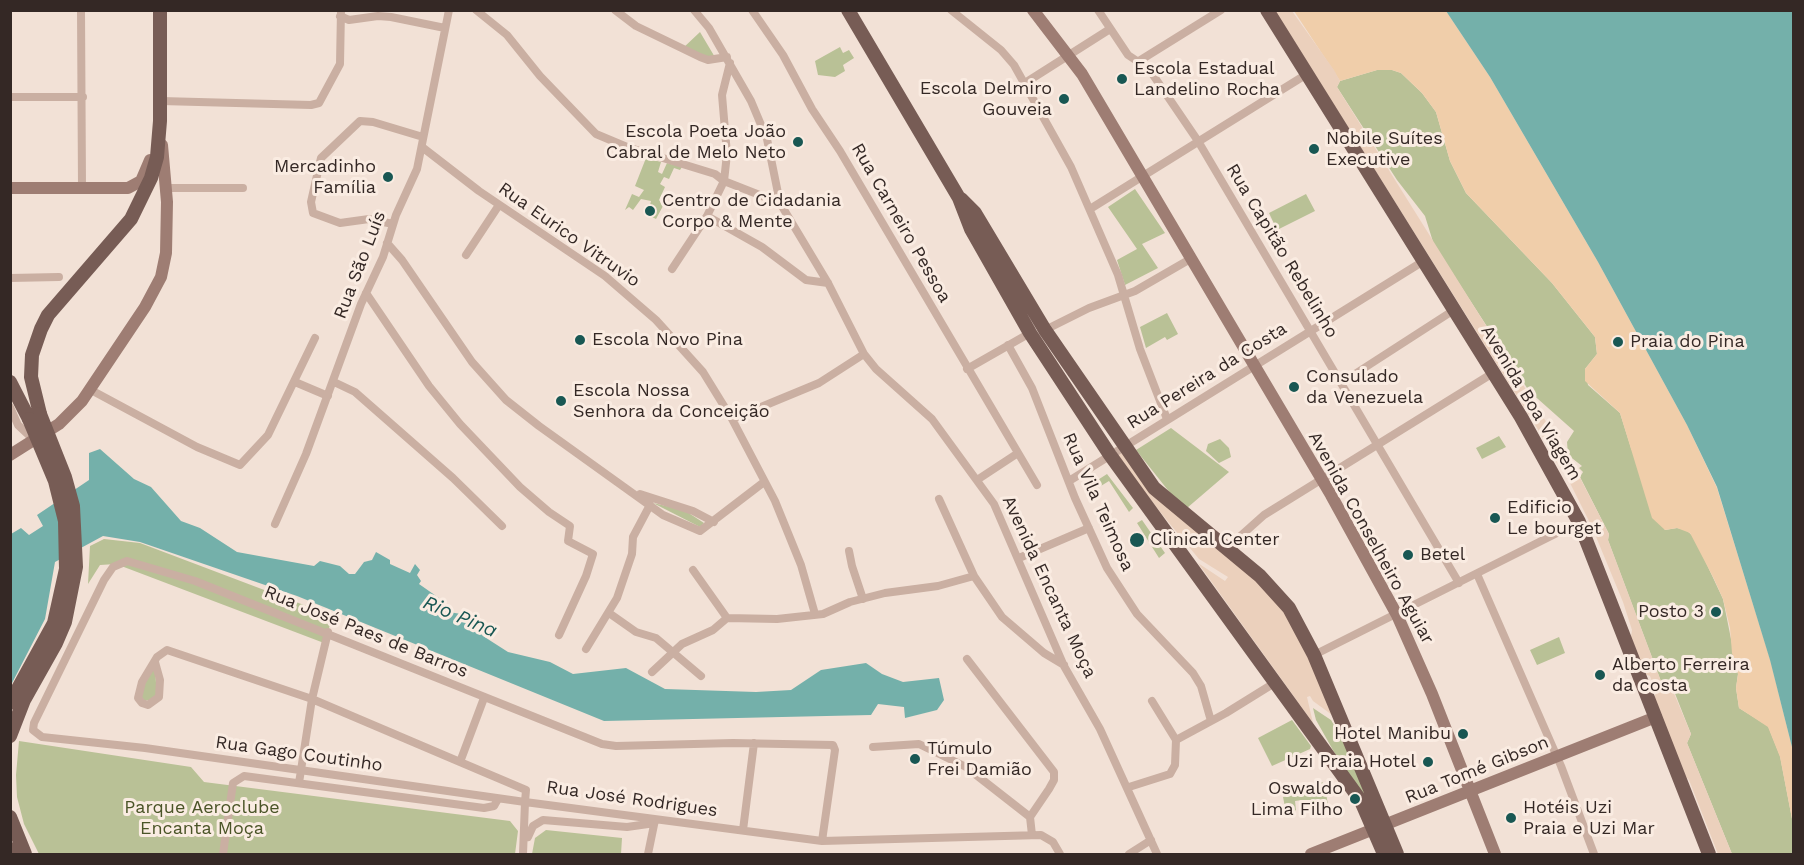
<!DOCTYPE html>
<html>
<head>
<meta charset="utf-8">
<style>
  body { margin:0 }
  #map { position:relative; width:1804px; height:865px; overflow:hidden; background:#f2e1d6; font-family:"Work Sans",sans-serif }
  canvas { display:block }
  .frame { position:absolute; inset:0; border:12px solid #342825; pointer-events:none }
</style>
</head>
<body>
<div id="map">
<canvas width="1804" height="865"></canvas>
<div class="frame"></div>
</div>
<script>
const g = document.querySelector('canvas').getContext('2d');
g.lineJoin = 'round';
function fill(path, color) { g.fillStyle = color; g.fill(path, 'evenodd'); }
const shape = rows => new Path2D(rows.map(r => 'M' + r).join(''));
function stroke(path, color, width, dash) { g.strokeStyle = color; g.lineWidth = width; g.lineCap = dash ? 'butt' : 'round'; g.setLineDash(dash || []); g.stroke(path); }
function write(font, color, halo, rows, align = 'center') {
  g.font = font + ' "Work Sans",sans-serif'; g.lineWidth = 6; g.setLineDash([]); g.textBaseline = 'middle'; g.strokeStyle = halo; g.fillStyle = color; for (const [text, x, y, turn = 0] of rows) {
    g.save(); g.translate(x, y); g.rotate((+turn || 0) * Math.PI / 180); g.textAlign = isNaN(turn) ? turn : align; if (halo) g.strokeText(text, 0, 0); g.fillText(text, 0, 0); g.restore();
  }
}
fill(shape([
  [700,32,716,59,682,49],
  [840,47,843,53,849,50,854,58,843,65,845,71,835,77,818,75,815,61],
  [1377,70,1392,70,1401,73,1422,93,1436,112,1450,161,1466,193,1552,283,1595,337,1597,354,1585,369,1588,385,1620,413,1631,448,1665,530,1677,528,1686,530,1694,537,1723,599,1738,674,1736,688,1739,708,1768,726,1780,756,1793,824,1793,854,1732,854,1687,743,1691,734,1674,691,1662,684,1608,540,1609,534,1580,477,1583,472,1579,468,1582,466,1568,455,1567,442,1574,431,1529,391,1434,245,1425,216,1397,180,1337,87,1340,81],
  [646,158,661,162,658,172,662,174,667,163,682,167,680,170,674,168,669,179,664,177,660,184,665,187,659,200,663,206,656,219,652,217,656,209,650,205,651,201,641,199,633,210,629,207,625,210,632,194,639,197,644,190,635,186],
  [1135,189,1165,233,1142,244,1158,268,1125,285,1117,260,1137,249,1108,207],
  [1306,194,1315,211,1277,230,1269,213],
  [1167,313,1178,334,1167,340,1165,337,1146,348,1140,327],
  [1171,428,1229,472,1187,508,1171,494,1136,450],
  [1499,436,1506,447,1482,459,1476,448],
  [1220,439,1229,448,1231,457,1219,463,1206,451,1208,444],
  [1107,474,1133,508,1129,512,1109,481,1096,489,1093,483],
  [653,503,684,510,704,523,700,527],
  [1142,520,1165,553,1159,558,1137,523],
  [104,539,140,543,333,616,324,643,116,564,100,565,88,584,90,546],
  [1559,637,1565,653,1537,665,1530,650],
  [155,666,157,699,143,701,140,690],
  [1313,708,1331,720,1350,753,1375,814,1338,759,1316,720],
  [1292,720,1311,746,1310,749,1272,766,1258,738],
  [19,741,191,767,204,782,510,821,518,831,515,854,39,854,24,824,17,797,16,775],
  [1322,782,1325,785,1318,788,1326,793,1328,805,1311,809,1302,800,1295,801,1296,810,1291,813,1285,807,1283,797],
  [546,830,622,838,621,854,532,854,535,838]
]), '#b9c196');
fill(shape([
  [1294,11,1446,11,1490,77,1598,262,1687,425,1717,488,1770,659,1793,751,1793,824,1780,757,1768,727,1739,708,1736,688,1738,674,1732,653,1730,628,1723,599,1714,579,1690,533,1677,528,1665,530,1652,518,1620,413,1585,381,1585,369,1597,354,1595,337,1552,283,1466,193,1450,161,1436,112,1422,93,1401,73,1392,70,1377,70,1340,81]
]), '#f0ceaa');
fill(shape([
  [1275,11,1292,11,1334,70,1340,81,1337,87,1575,468,1609,534,1608,540,1662,684,1673,691,1691,734,1687,743,1732,854,1718,854,1689,780,1683,774,1654,698,1656,693,1650,676,1645,674,1631,637,1632,630,1623,602,1592,527,1564,471,1551,456,1549,447],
  [1123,450,1280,601,1339,720,1313,701,1310,696,1307,697,1313,723,1198,563,1225,581,1228,577,1199,559,1165,518,1116,455]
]), '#ebd0bc');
fill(shape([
  [1446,11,1793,11,1793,751,1770,660,1717,487,1687,425,1598,262,1490,77],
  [100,449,134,479,151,487,181,521,200,528,237,552,314,566,320,561,340,566,349,574,355,574,364,562,372,560,376,552,390,560,390,564,410,573,415,564,420,570,417,575,421,581,419,584,439,598,435,604,443,611,461,614,483,636,508,652,550,662,573,674,626,668,665,689,756,692,791,690,821,670,866,663,882,674,903,682,939,678,944,700,937,710,905,718,904,707,878,704,871,715,604,721,297,596,140,542,103,536,55,562,45,619,11,685,11,534,21,528,29,535,43,526,37,515,89,480,89,453]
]), '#74b0aa');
stroke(shape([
  [81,10,82,187],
  [476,10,507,35,540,76,596,134,627,147,715,174,724,181,780,203],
  [615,10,636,26,700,57,708,60,727,57],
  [694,10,709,28,751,101,767,139,780,203,828,283,864,354,876,369,932,419,994,504,1064,666,1100,729,1157,854],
  [752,10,783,55,812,109,840,151,1037,485],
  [951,10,1001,50,1014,65,1071,167,1118,275,1140,349,1167,419],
  [1098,10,1128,55,1149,69,1198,141,1459,583],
  [340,16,349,20,378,16,391,17,445,28],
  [1139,61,1221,10],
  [1025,83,1110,29],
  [10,97,83,97],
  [161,101,311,105,319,103,340,64,341,10],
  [422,147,479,191,605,276,656,320,703,372,732,419,775,501,801,565,815,614],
  [167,188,243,188],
  [1090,209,1307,74],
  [707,216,762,247,806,280,828,283],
  [393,224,369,219,340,223,313,213,311,202,321,158,360,121,373,122,423,137],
  [387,243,402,260,472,362,506,400,539,426,663,515,700,531,764,482],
  [466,255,499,205],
  [672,269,707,216,724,181,727,154,722,95,730,63],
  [10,278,59,277],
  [366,293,429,386,460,424,520,487,549,512,570,526,568,541,593,554,586,576,559,635],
  [1045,330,1089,308,1135,291,1192,258],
  [1008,345,1032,388,1075,498,1107,568,1137,614,1193,673,1201,686,1211,721],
  [967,369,1030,333],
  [295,382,328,396],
  [334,382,355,392,453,478,502,526],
  [1341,383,1454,310],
  [91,390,197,447,240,465,268,435,315,338],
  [10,407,18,425,34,440],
  [732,419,819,383,864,354],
  [977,480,1018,453],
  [1069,481,1422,262],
  [640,494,693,511,714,522],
  [939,499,974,576,1002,617,1044,653,1064,665],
  [275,524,306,454,361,304,383,257,396,215,417,169,449,10],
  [1226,549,1264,515,1493,373],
  [849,551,852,566,863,599],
  [1019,558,1089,528],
  [693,570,727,618],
  [1477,574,1561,766,1594,854],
  [609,613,636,632,656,638,701,676],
  [586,649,617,598,632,554,633,537,650,505],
  [1314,655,1579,522],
  [967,659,1054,772,1054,780,1049,789,1030,817,1032,835],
  [155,662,160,680,159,697,148,705,142,703,138,698,142,682,157,657,167,650,312,699,460,762,526,790,525,802,822,841,1041,835,1053,842,1060,854],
  [652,672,682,644,713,630,727,618,777,619,823,614,850,602,885,593,938,586,974,576],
  [1176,740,1226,713,1276,682],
  [873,747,919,744,966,767,1030,817],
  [460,762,484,698],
  [299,783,312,699,328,632],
  [1129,787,1170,774,1175,765,1176,740,1152,701],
  [743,830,754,743],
  [528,837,533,826,543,820,627,827,648,824,654,820],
  [223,854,233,783,244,776,484,808,494,806,498,799],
  [523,854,525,802,145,748,42,737,33,730,34,723,104,580,113,567,127,561,195,581,602,744,616,746,733,743,833,745,835,750,822,841],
  [648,854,655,820],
  [1129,854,1151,840]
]), '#caafa2', 8);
stroke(shape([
  [1033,10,1082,74,1331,495,1397,615,1432,694,1495,854],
  [10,188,128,188,141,181,150,160],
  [10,455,59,424,82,401,145,307,161,277,166,253,167,202,162,145],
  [1311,854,1656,717]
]), '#9e7d73', 12);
stroke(shape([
  [848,10,959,198,971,229,1030,333,1110,455,1361,801,1384,854],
  [1267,10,1521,417,1579,522,1709,854],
  [961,199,975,213,1045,330,1154,488,1260,576,1289,608,1314,655,1397,854],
  [10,382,29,419],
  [40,414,31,377,32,355,41,329,48,315,131,219,151,178,157,157,160,121,160,10],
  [10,817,25,854],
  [10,849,14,854]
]), '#775c55', 14);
stroke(shape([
  [10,703,54,623,66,569,65,521,55,481,29,419],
  [10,736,24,700,56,643,65,622,76,567,73,506,65,477,40,414]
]), '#775c55', 14);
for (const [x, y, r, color] of [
  [1122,79,6,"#195753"],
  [1064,99,6,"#195753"],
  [798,142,6,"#195753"],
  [1314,149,6,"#195753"],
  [388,177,6,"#195753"],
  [650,211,6,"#195753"],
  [580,340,6,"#195753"],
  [1618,342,6,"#195753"],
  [1294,387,6,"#195753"],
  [561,401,6,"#195753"],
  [1495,518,6,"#195753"],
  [1137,540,8,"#195753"],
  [1408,555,6,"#195753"],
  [1716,612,6,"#195753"],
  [1600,675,6,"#195753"],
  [1463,734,6,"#195753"],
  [915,759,6,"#195753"],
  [1428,762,6,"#195753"],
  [1355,799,6,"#195753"],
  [1511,818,6,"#195753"]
]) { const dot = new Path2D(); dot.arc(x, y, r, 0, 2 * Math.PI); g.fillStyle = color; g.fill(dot); stroke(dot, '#faece2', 2); }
write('18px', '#342825', '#faece2', [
  ["Escola Estadual",1134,69],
  ["Landelino Rocha",1134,90],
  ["Escola Delmiro",1052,89,"right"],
  ["Gouveia",1052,110,"right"],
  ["Escola Poeta João",786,132,"right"],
  ["Cabral de Melo Neto",786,153,"right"],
  ["Nobile Suítes",1326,139],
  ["Executive",1326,160],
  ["Mercadinho",376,167,"right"],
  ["Família",376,188,"right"],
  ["Centro de Cidadania",662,201],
  ["Corpo & Mente",662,222],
  ["Escola Novo Pina",592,340],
  ["Praia do Pina",1630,342],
  ["Consulado",1306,377],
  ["da Venezuela",1306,398],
  ["Escola Nossa",573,391],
  ["Senhora da Conceição",573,412],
  ["Edificio",1507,508],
  ["Le bourget",1507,529],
  ["Clinical Center",1150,540],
  ["Betel",1420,555],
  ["Posto 3",1704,612,"right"],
  ["Alberto Ferreira",1612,665],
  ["da costa",1612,686],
  ["Hotel Manibu",1451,734,"right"],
  ["Túmulo",927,749],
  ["Frei Damião",927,770],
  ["Uzi Praia Hotel",1416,762,"right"],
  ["Oswaldo",1343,789,"right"],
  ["Lima Filho",1343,810,"right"],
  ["Hotéis Uzi",1523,808],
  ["Praia e Uzi Mar",1523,829]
], 'left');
write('18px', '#342825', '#faece2', [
  ["Rua Carneiro Pessoa",901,223,60],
  ["Rua Eurico Vitruvio",569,235,35],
  ["Rua Capitão Rebelinho",1282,251,59],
  ["Rua São Luís",360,265,-69],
  ["Rua Pereira da Costa",1207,376,-32],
  ["Avenida Boa Viagem",1531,403,59],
  ["Rua Vila Teimosa",1098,502,66],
  ["Avenida Conselheiro Aguiar",1371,538,61],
  ["Avenida Encanta Moça",1049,587,65],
  ["Rua José Paes de Barros",366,632,22],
  ["Rua Gago Coutinho",299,754,8],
  ["Rua Tomé Gibson",1477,770,-22],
  ["Rua José Rodrigues",632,799,8]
]);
write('18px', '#4a5427', '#faece2', [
  ["Parque Aeroclube",202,808],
  ["Encanta Moça",202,829]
]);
write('italic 20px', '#195753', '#faece2', [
  ["Rio Pina",460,617,23]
]);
</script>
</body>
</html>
